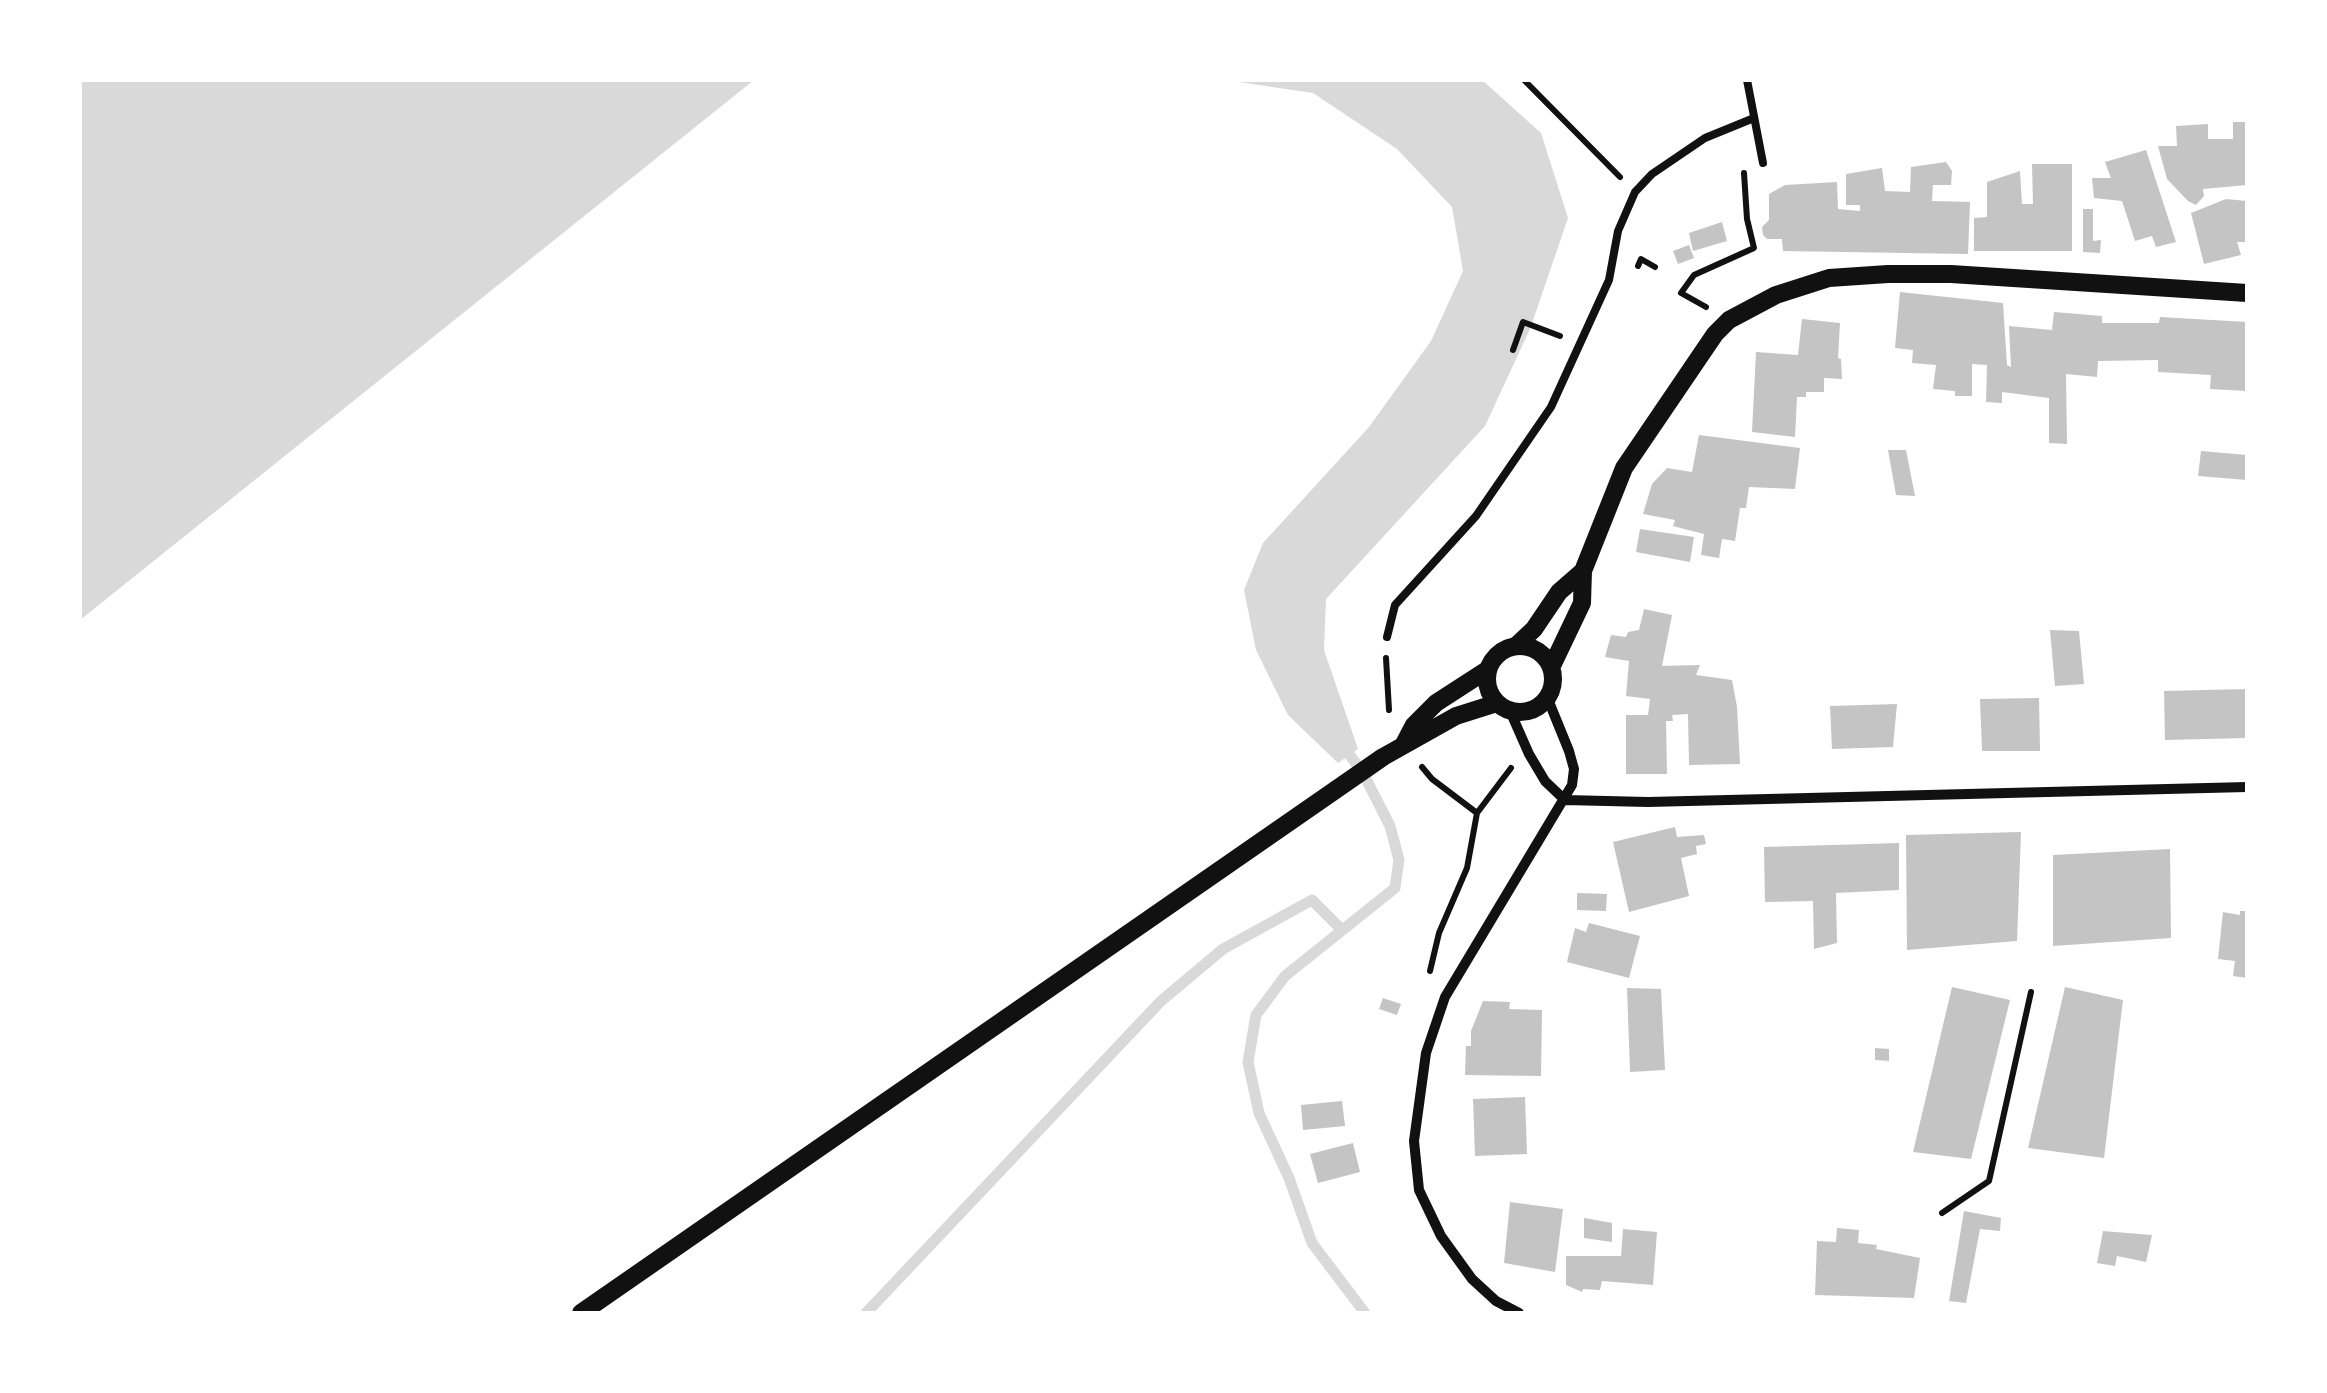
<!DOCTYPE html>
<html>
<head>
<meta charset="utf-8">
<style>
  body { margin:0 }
  #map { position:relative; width:2327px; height:1393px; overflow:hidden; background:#fff; font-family:Roboto,sans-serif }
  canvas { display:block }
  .frame { position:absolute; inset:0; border:82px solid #fff; pointer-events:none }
</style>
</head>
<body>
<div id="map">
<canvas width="2327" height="1393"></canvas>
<div class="frame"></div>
</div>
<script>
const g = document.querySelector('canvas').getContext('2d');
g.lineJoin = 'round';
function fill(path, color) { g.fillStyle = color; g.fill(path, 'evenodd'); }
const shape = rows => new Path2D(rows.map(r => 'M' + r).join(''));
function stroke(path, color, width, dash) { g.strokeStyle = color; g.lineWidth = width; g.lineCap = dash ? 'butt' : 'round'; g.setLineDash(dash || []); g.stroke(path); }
fill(shape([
  [80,80,754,80,80,620],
  [1225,80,1482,80,1541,133,1568,218,1530,329,1485,426,1326,599,1324,650,1358,749,1338,763,1288,715,1256,650,1244,590,1263,543,1369,427,1431,341,1463,271,1452,207,1397,149,1313,93]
]), '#d9d9d9');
stroke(shape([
  [1343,746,1363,773,1390,826,1399,860,1395,888,1285,976,1256,1015,1248,1062,1259,1113,1289,1178,1312,1243,1365,1313],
  [866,1313,1161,1001,1223,949,1312,900,1342,930]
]), '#d9d9d9', 11);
fill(shape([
  [2233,122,2247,122,2247,185,2203,189,2204,196,2196,205,2188,201,2167,179,2158,146,2177,146,2176,126,2208,124,2208,139,2233,139],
  [2146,150,2176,242,2156,247,2152,236,2135,241,2122,201,2094,198,2092,178,2111,178,2105,162],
  [1946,162,1952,171,1951,185,1933,185,1932,201,1970,202,1968,254,1783,251,1782,239,1767,239,1763,235,1762,227,1769,220,1769,194,1785,185,1837,182,1838,209,1860,211,1860,205,1846,205,1846,174,1882,168,1885,191,1910,192,1911,167],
  [2032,164,2072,164,2072,251,1974,251,1974,218,1987,217,1987,182,2020,171,2022,204,2033,204],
  [2226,199,2247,201,2247,242,2237,242,2241,255,2204,264,2191,213],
  [2083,209,2093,209,2093,241,2101,240,2100,253,2083,252],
  [1722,222,1727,241,1693,251,1689,233],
  [1689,245,1694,258,1678,264,1673,251],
  [1900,292,2003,303,2007,365,2011,367,2009,326,2052,330,2054,312,2102,316,2102,323,2159,323,2160,317,2247,322,2247,391,2210,389,2211,375,2158,372,2158,360,2098,361,2097,377,2066,374,2067,444,2049,443,2049,398,2002,392,2002,403,1986,402,1987,365,1972,364,1972,396,1955,396,1955,391,1933,389,1936,365,1912,363,1913,350,1895,348],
  [1802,319,1840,323,1838,358,1841,359,1842,379,1824,378,1824,392,1806,392,1806,397,1797,397,1795,437,1752,432,1756,352,1798,355],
  [1699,435,1800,448,1795,489,1749,487,1746,508,1740,508,1735,541,1722,539,1719,558,1701,555,1704,534,1673,526,1675,520,1643,514,1652,484,1667,468,1692,472],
  [1888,450,1906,450,1915,496,1896,495],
  [2201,451,2247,455,2247,480,2198,476],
  [1640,529,1694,537,1690,562,1636,552],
  [1644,609,1672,615,1662,666,1700,665,1696,675,1732,680,1737,707,1740,764,1689,765,1688,714,1672,715,1673,721,1666,721,1667,774,1626,774,1626,715,1648,715,1650,699,1626,696,1629,661,1605,657,1611,635,1626,637,1628,632,1639,630],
  [2050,630,2079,631,2084,684,2055,686],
  [2247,689,2247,738,2165,740,2164,691],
  [2039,698,2040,751,1982,751,1980,699],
  [1897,704,1893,747,1832,749,1830,706],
  [1675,827,1677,837,1704,835,1706,844,1696,846,1697,854,1681,858,1689,896,1629,912,1613,842],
  [2021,832,2017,941,1907,950,1906,835],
  [1899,843,1899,890,1836,893,1837,943,1814,949,1813,901,1765,902,1764,847],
  [2170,849,2171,938,2053,946,2053,855],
  [1577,893,1607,894,1606,911,1577,910],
  [2240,911,2247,911,2247,978,2233,976,2235,961,2218,959,2223,912,2240,915],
  [1589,923,1640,936,1629,978,1567,962,1575,928,1586,932],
  [1952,987,2010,1000,1971,1159,1913,1152],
  [2065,987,2123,1000,2104,1158,2028,1148],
  [1627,988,1661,989,1665,1070,1630,1072],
  [1383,998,1401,1004,1397,1015,1379,1009],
  [1483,1001,1510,1002,1509,1009,1542,1010,1541,1076,1465,1075,1466,1046,1471,1046,1471,1031],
  [1875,1048,1889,1049,1889,1061,1875,1060],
  [1525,1097,1527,1154,1475,1156,1473,1099],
  [1342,1101,1345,1126,1303,1130,1301,1105],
  [1353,1143,1360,1172,1318,1183,1310,1154],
  [1510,1202,1563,1209,1555,1272,1504,1263],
  [1964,1211,2001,1218,2000,1231,1980,1229,1966,1303,1949,1301],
  [1584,1218,1612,1223,1612,1242,1584,1238],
  [1837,1228,1859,1230,1858,1243,1877,1245,1876,1249,1920,1258,1914,1298,1815,1295,1817,1241,1836,1242],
  [1623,1229,1657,1232,1653,1285,1602,1281,1600,1290,1583,1289,1582,1292,1566,1285,1566,1256,1621,1256],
  [2103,1231,2152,1235,2146,1262,2117,1256,2115,1266,2097,1263]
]), '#c4c4c4');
stroke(shape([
  [1524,80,1620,177],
  [1638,266,1641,259,1655,267],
  [1706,307,1681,293,1694,275,1754,248,1747,219,1744,173],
  [1513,350,1523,322,1560,336],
  [1386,658,1389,710],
  [1422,767,1432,779,1477,813,1467,868,1439,933,1430,971],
  [1477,813,1511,768],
  [1942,1213,1989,1181,2031,992]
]), '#111', 6);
stroke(shape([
  [1747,80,1763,163],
  [1387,637,1395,605,1476,516,1551,407,1609,280,1618,231,1635,192,1652,174,1705,138,1754,118]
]), '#111', 8);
stroke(shape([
  [1510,711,1529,754,1545,781,1565,800],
  [1565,800,1648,802,2247,787],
  [1519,1313,1496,1301,1472,1279,1441,1236,1419,1190,1414,1141,1426,1053,1445,997,1572,785,1574,769,1569,751,1547,697]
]), '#111', 10);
stroke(shape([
  [1517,645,1534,629,1559,592,1583,571],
  '1487 679a33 33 0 1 1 66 0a33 33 0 1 1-66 0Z',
  [1551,668,1582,603,1583,571,1624,468,1715,334,1729,320,1776,295,1829,278,1888,274,1951,274,2247,293],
  [1404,744,1414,725,1436,703,1487,670],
  [581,1313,1383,757,1456,716,1497,703]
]), '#111', 18);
</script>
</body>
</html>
